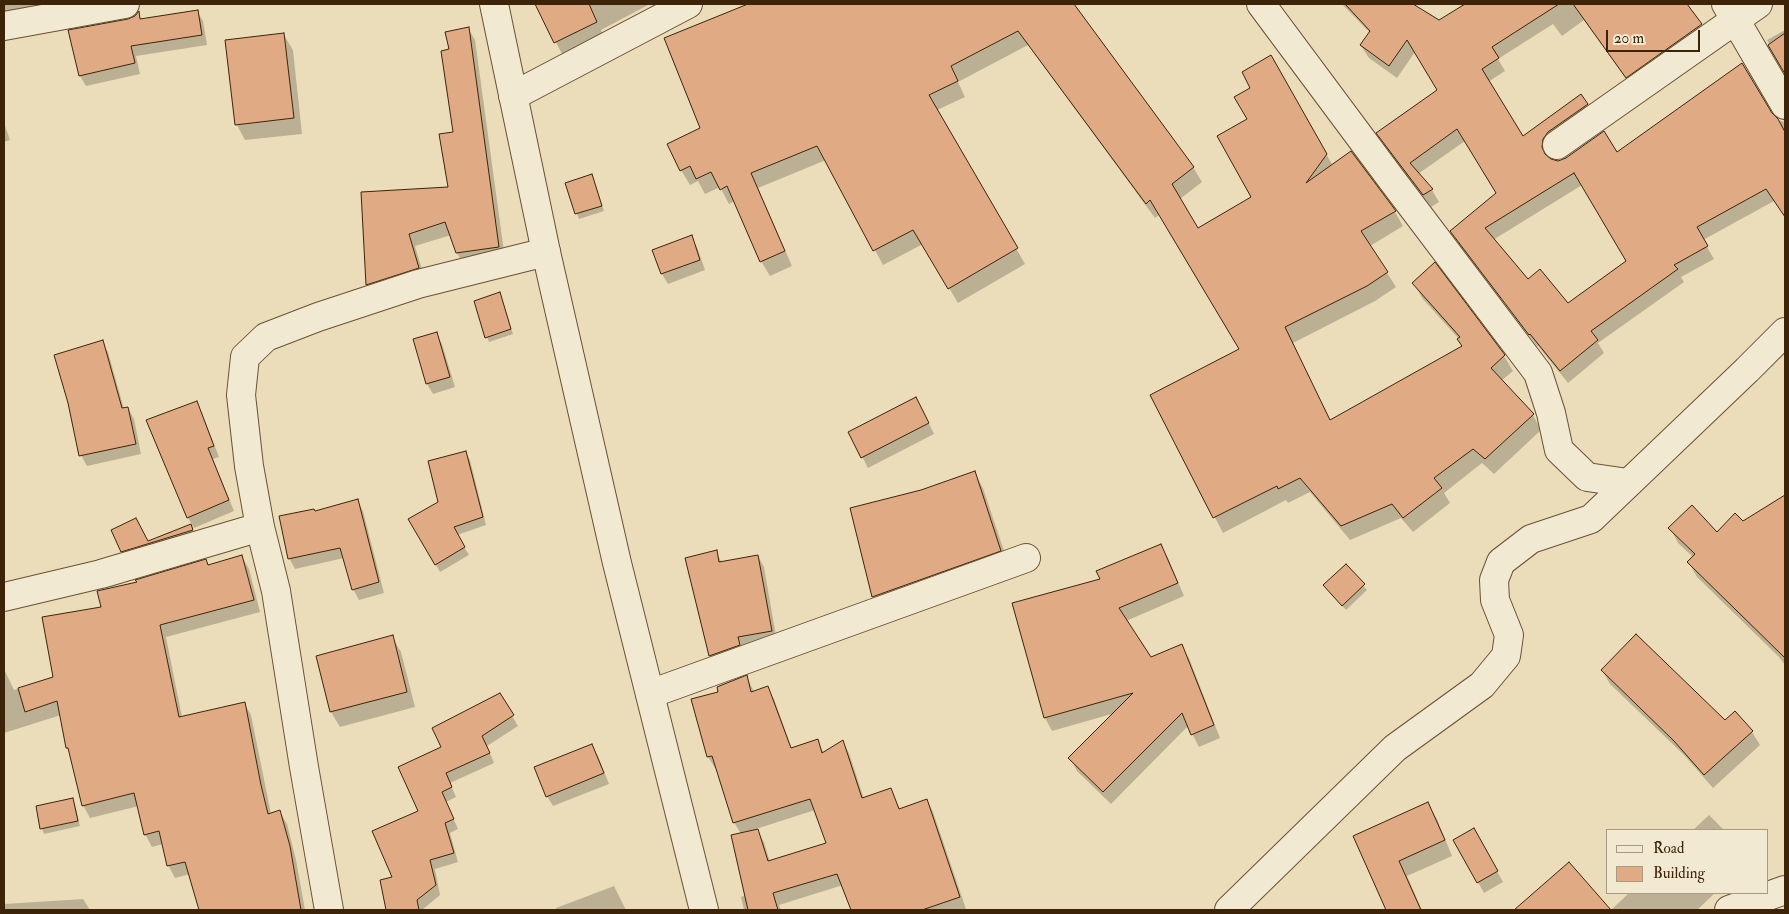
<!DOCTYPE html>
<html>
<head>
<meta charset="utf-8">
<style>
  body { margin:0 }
  #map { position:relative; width:1789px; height:914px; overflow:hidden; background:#ebddb9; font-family:"IM FELL Double Pica",serif }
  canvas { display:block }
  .frame { position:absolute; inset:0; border:5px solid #3d2409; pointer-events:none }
  .legend { position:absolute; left:1606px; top:829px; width:162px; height:65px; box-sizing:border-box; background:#f2e9d2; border:1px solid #aa9a82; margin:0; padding:6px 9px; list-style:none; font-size:15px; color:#3d2409 }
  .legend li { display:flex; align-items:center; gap:10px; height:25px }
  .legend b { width:25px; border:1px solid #aa9a82 }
  .scale { position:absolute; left:1606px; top:30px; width:94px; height:22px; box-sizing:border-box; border:2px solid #3d2409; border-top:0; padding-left:6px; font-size:15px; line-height:18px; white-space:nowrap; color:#3d2409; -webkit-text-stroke:4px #f2e9d2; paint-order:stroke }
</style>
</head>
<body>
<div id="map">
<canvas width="1789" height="914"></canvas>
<div class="frame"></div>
<ul class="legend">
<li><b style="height:6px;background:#f2e9d2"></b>Road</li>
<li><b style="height:14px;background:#dfaa84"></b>Building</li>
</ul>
<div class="scale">20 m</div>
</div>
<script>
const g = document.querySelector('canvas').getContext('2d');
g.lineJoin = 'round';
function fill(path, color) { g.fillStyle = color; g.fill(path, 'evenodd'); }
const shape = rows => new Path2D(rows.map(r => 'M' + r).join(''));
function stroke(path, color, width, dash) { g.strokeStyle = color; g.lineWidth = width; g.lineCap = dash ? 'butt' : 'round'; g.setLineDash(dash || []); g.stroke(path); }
fill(shape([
  [4,4,77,4,4,21],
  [541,4,650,4,601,30,603,35,562,54,537,5],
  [751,4,1073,4,1193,167,1202,182,1180,199,1198,230,1252,197,1249,119,1252,88,1271,57,1333,166,1351,153,1395,212,1403,226,1370,246,1396,287,1375,301,1293,343,1330,421,1463,347,1459,339,1422,298,1414,283,1434,264,1504,356,1513,371,1501,381,1533,415,1541,430,1494,474,1482,463,1444,493,1450,503,1413,532,1401,518,1350,540,1310,492,1288,503,1286,500,1223,533,1152,396,1240,350,1159,215,1155,218,1028,45,958,82,965,97,937,110,1025,264,958,303,923,244,883,265,826,160,758,188,792,266,770,276,761,261,735,201,729,204,720,187,705,194,698,181,690,185,681,170,702,128,666,39],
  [1342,4,1411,4,1439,22,1467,4,1685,4,1708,38,1634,90,1584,20,1562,36,1553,24,1498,59,1505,71,1488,82,1523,138,1580,96,1594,117,1550,151,1548,159,1558,162,1616,154,1771,114,1777,120,1785,122,1785,217,1774,201,1703,240,1714,259,1681,277,1684,282,1598,343,1604,353,1568,383,1538,346,1537,346,1459,244,1452,232,1497,194,1465,141,1418,174,1432,190,1439,202,1431,207,1385,146,1378,133,1439,90,1415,52,1397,78,1369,58,1361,46,1370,33],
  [1582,185,1628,262,1568,305,1527,281,1493,240],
  [197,11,203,21,207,45,136,56,140,74,86,86,80,76,70,35],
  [468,28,475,40,505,259,464,265,457,253,451,235,415,246,425,280,374,296,367,284,362,193,449,188,454,133,450,50],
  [1785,30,1785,72,1767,40],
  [284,35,293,50,302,134,245,140,237,125],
  [4,123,10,140,4,142],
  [594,180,604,211,579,219,566,184],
  [691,237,697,247,705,270,668,284,662,274,653,251],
  [502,299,513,334,489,342,487,337],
  [436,334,442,344,455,387,433,394,427,384],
  [102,342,108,352,124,409,128,408,134,419,141,454,87,466,81,455],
  [196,403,202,413,219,457,213,459,234,511,194,528,188,518,148,421],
  [922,409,934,434,868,468,850,433],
  [465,452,470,460,486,525,457,535,469,555,440,572,410,520,440,503],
  [974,472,983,488,1009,566,882,612,873,596,921,491],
  [1785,497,1785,665,1778,656,1697,577,1689,563,1694,558,1678,543,1670,528,1717,533,1743,523],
  [357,500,363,511,384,593,359,600,353,589,344,558,295,569,289,558,315,512],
  [190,526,195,535,125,556,122,551],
  [1161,546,1168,558,1184,596,1126,621,1151,659,1181,646,1189,658,1220,738,1199,747,1188,726,1111,804,1077,771,1070,758,1115,713,1052,731,1045,718,1013,604,1101,580],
  [716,552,722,563,758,556,764,567,777,642,716,666,710,656],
  [242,557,249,569,260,612,166,637,182,717,244,703,251,715,271,814,280,812,287,824,296,860,305,910,200,910,190,874,175,878,168,865,163,844,152,847,145,834,139,806,90,818,83,805,72,757,67,748,61,715,4,733,4,669,14,690,54,678,102,608,208,566],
  [1346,566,1367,590,1346,610,1328,590],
  [392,637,401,652,415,707,340,727,331,712,317,656],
  [1602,670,1725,722,1752,732,1760,745,1713,788,1684,755,1610,684],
  [747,677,754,692,767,687,774,699,792,749,817,741,824,753,843,742,849,753,864,799,890,789,900,809,927,800,933,812,966,909,962,910,852,910,843,885,779,905,781,910,744,910,741,897,746,895,741,834,734,822,717,767,715,768,708,757,719,693],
  [815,810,828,844,770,862,764,842,756,829],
  [500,695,518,726,487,746,494,763,450,783,456,797,446,802,458,829,450,833,458,862,435,869,440,895,422,910,387,910,381,881,394,878,443,748],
  [592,745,598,756,609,784,553,806,547,796],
  [72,799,75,804,80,826,44,834,42,829,37,807],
  [1428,804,1437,819,1452,856,1407,876,1422,910,1387,910,1355,836],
  [1709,815,1724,830,1693,830],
  [1474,830,1503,882,1484,893,1455,841],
  [1569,864,1609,910,1525,910,1529,906],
  [614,886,626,910,556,910,556,908],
  [1629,893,1715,893,1697,910,1611,910],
  [83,899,90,910,4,910,4,904]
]), '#0003');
const building = shape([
  [535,4,589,4,597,22,554,43,535,4],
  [748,4,1074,4,1194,167,1172,184,1198,228,1251,197,1217,136,1247,119,1234,97,1250,88,1242,72,1271,55,1327,154,1306,183,1351,151,1396,211,1361,231,1388,272,1367,286,1285,327,1330,420,1462,346,1457,339,1460,337,1412,283,1435,262,1505,355,1491,368,1534,414,1485,459,1473,449,1434,478,1442,488,1403,518,1392,504,1341,526,1300,478,1278,489,1277,486,1213,518,1150,395,1239,349,1150,200,1146,204,1018,31,951,66,958,81,929,95,1018,248,948,289,913,230,873,251,817,146,751,173,785,251,760,262,727,186,720,190,711,172,696,179,690,166,680,171,667,144,700,128,664,38,748,4],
  [1345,4,1413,4,1439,20,1465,4,1559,4,1492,47,1499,58,1482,69,1523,136,1581,94,1588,104,1548,132,1543,139,1542,147,1545,154,1551,159,1558,161,1566,158,1604,131,1617,152,1742,63,1772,113,1778,119,1785,132,1785,217,1766,189,1697,227,1708,246,1674,265,1678,269,1591,331,1598,340,1560,371,1530,334,1529,335,1450,231,1496,193,1457,129,1410,163,1433,189,1423,195,1376,133,1437,90,1407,40,1389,66,1360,45,1370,31,1345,4],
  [1574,173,1626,261,1568,303,1540,269,1528,279,1485,228,1574,173],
  [1573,4,1687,4,1702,24,1626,78,1573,4],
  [198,10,202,35,131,46,135,63,79,76,68,30,128,19,135,16,139,11,140,19,198,10],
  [469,27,499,247,456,253,445,222,409,234,419,268,366,285,361,192,448,187,439,134,453,132,441,51,449,49,445,32,469,27],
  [284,33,294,118,235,125,225,40,284,33],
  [1785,33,1785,74,1768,45,1785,33],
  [592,174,602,206,575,214,565,183,592,174],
  [692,235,700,260,661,274,652,250,692,235],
  [500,292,511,329,485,338,474,301,500,292],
  [437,332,450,377,426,384,413,339,437,332],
  [103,340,122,408,128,407,136,444,79,456,68,403,54,355,103,340],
  [916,397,929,423,861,458,848,432,916,397],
  [197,401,214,446,208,448,229,500,187,518,146,420,197,401],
  [466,451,483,517,454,527,465,547,435,565,408,519,438,502,428,461,466,451],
  [975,471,1001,551,872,597,850,508,921,490,975,471],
  [1785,495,1785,658,1687,562,1695,554,1668,528,1692,505,1717,532,1735,513,1743,521,1785,495],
  [358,499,379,582,352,590,340,548,288,559,279,516,314,509,315,511,358,499],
  [136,518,148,541,191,524,193,530,121,552,111,530,136,518],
  [1161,544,1178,583,1119,608,1151,657,1182,644,1214,725,1191,735,1182,713,1103,792,1068,758,1133,693,1044,718,1012,603,1100,579,1096,571,1161,544],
  [717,550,719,562,758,555,772,631,738,637,740,645,709,656,685,558,717,550],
  [242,555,254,600,160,625,179,717,245,702,261,785,268,814,280,810,290,846,301,910,199,910,185,862,167,866,159,831,144,835,134,793,82,806,68,748,66,748,57,701,25,712,18,688,53,677,42,617,101,607,97,591,137,582,135,580,206,559,208,565,242,555],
  [1346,564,1365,584,1342,606,1323,585,1346,564],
  [1636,634,1725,720,1735,711,1753,731,1704,775,1674,741,1601,670,1636,634],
  [393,635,407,692,330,712,316,656,393,635],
  [747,675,751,692,768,686,791,748,818,739,822,753,843,740,862,798,891,788,899,809,927,799,960,897,922,910,851,910,837,874,773,893,778,910,748,910,731,835,758,829,768,861,826,843,810,799,733,823,712,756,707,757,691,699,718,692,717,687,747,675],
  [500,693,514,715,482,736,490,753,446,773,452,787,442,792,454,819,445,823,454,853,430,860,436,885,417,900,419,910,386,910,380,880,392,877,372,831,418,811,398,767,441,747,432,728,500,693],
  [592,744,604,773,546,797,534,767,592,744],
  [73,798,78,821,40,829,36,806,73,798],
  [1428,802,1445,840,1399,861,1421,910,1386,910,1353,836,1428,802],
  [1474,828,1498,871,1477,883,1453,840,1474,828],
  [1569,862,1611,910,1514,910,1569,862]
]);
fill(building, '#dfaa84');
stroke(building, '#3d2409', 1);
const minor = shape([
  [1261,4,1392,180,1538,373,1551,413,1559,450,1587,477,1628,483],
  [1726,4,1785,105],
  [4,26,125,4],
  [513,96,688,4],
  [1557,145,1758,4],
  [4,597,101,574,260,527],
  [650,694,1026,558],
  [329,910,304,767,276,591,260,527,249,466,241,395,245,357,266,337,318,317,418,284,546,252],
  [1229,910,1395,748,1482,685,1506,656,1509,635,1495,600,1494,580,1501,562,1531,539,1591,519,1747,370,1785,332],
  [1729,910,1785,890]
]);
const tertiary = shape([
  [494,4,546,252,617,563,704,910]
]);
stroke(minor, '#685235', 30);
stroke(tertiary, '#685235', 30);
stroke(minor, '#f2e9d2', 28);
stroke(tertiary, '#f2e9d2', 28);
</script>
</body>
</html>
